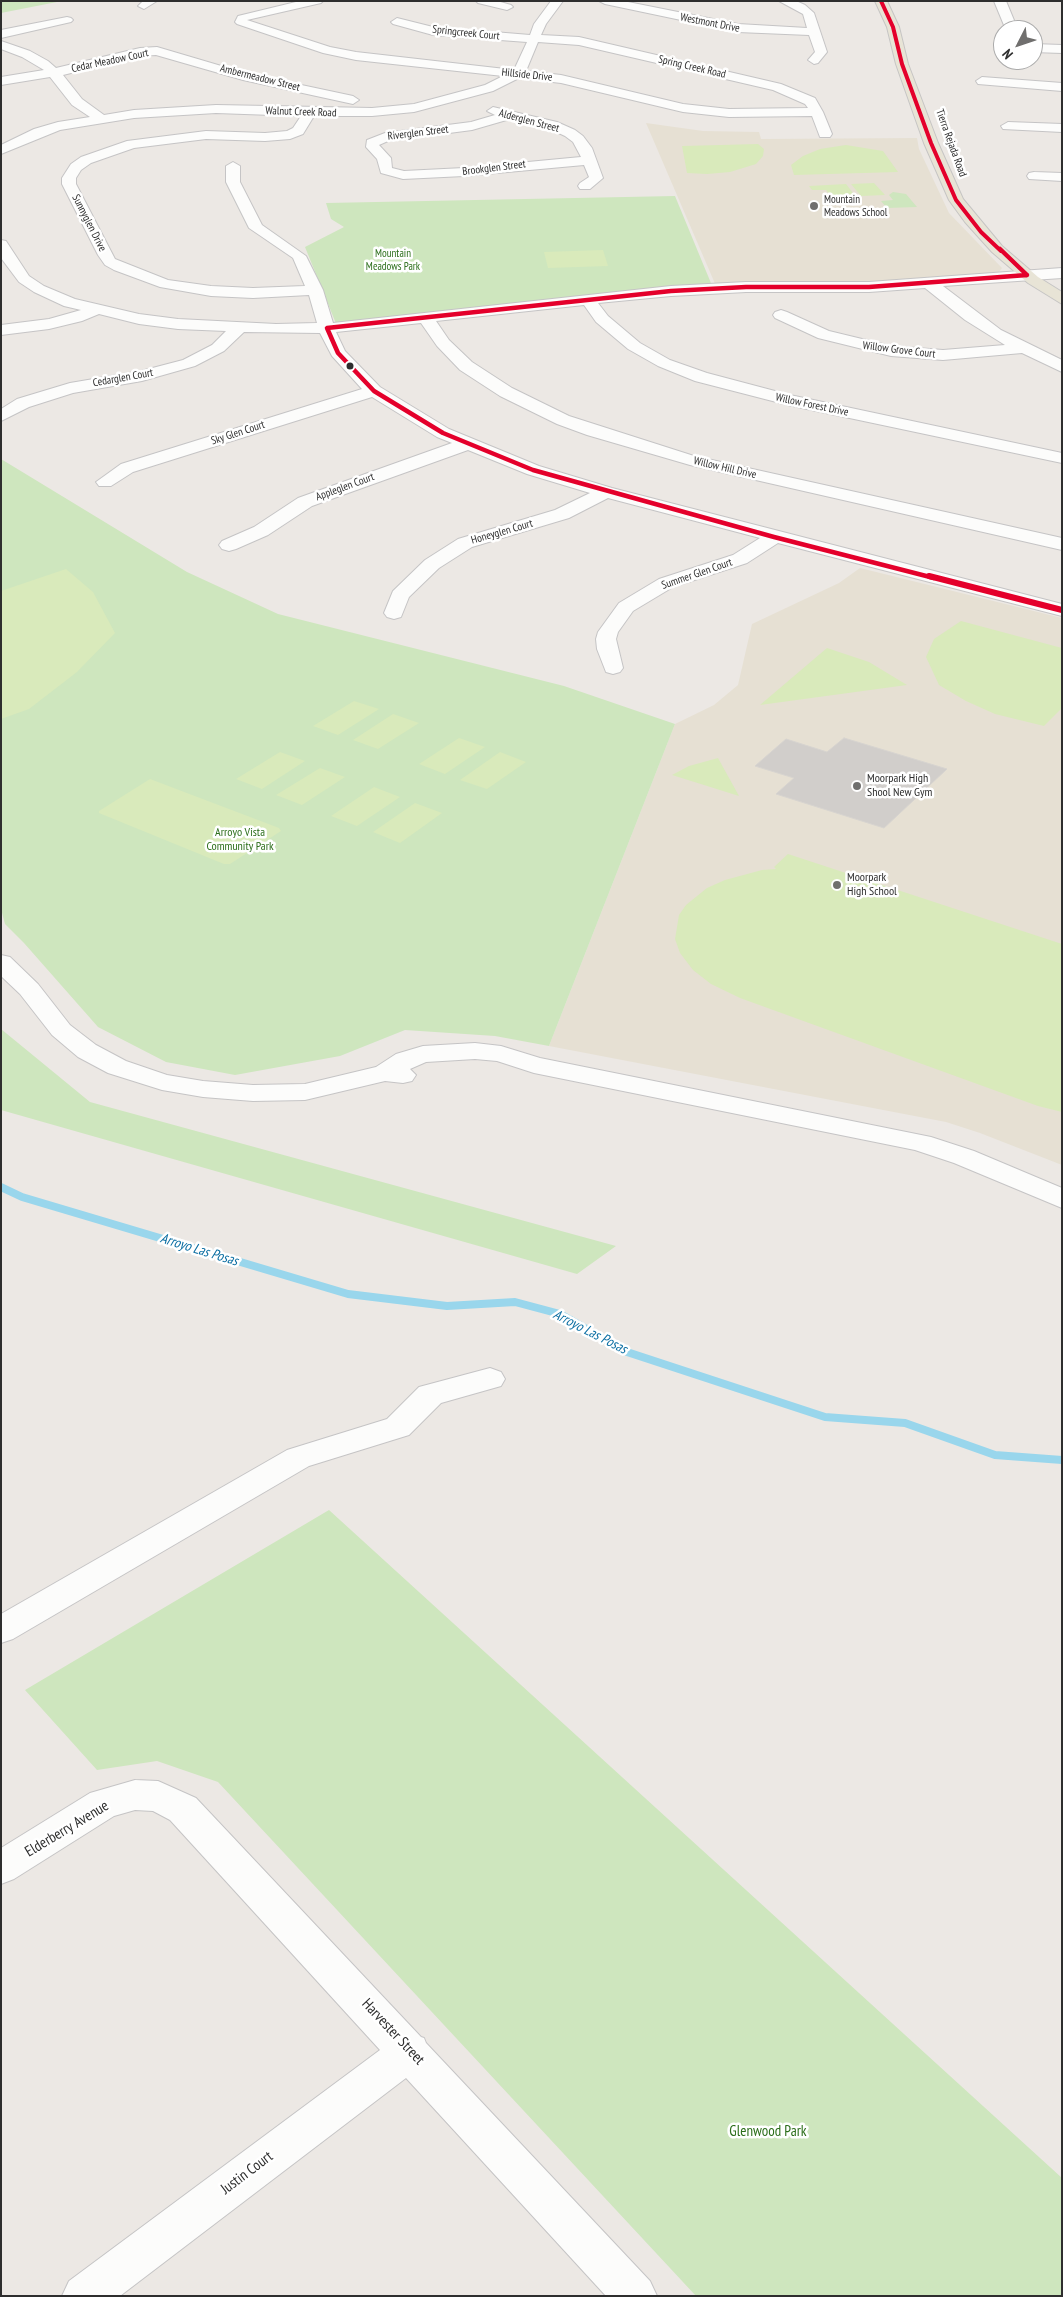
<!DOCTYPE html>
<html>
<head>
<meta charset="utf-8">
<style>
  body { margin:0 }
  #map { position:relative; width:1063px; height:2297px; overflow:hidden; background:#ece8e4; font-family:"PT Sans Narrow",sans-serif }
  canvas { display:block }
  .frame { position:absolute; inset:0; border:2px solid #2e2e2e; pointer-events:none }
  .north { position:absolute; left:993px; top:20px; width:50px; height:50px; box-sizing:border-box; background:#fff; border:1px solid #ababab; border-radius:50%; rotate:229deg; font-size:14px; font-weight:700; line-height:20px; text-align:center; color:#2e2e2e }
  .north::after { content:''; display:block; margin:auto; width:18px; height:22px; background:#706f6e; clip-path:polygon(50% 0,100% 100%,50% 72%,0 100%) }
</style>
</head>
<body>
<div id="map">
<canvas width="1063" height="2297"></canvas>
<div class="frame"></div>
<div class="north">N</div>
</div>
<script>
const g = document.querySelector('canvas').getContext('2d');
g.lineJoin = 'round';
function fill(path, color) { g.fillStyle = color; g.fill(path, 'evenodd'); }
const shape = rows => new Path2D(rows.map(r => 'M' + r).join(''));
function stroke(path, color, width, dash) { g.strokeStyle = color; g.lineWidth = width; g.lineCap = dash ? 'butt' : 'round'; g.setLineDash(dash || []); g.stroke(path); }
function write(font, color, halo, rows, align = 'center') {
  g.font = font + ' "PT Sans Narrow",sans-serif'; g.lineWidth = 5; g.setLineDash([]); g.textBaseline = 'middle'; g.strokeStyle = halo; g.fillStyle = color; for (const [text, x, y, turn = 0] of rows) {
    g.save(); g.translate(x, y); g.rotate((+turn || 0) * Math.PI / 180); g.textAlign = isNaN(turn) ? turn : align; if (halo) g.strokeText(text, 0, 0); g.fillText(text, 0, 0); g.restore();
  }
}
fill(shape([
  [646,123,703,131,759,132,761,139,917,138,919,149,949,213,1002,268,999,272,928,279,819,284,716,286],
  [860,568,1062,618,1062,1165,980,1133,946,1122,549,1046,675,724,714,705,738,685,752,624,839,583]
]), '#e6e0d3');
fill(shape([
  [1,1,62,1,1,13],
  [893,192,906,194,917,207,887,208,881,201,893,200,889,195],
  [675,196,713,288,337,326,305,247,344,227,331,219,326,203],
  [1,459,187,572,278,614,564,686,675,724,549,1046,495,1036,405,1030,340,1056,235,1075,166,1062,98,1027,24,943,5,924,1,909],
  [1,1029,90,1102,616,1246,577,1274,1,1110],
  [329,1510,1062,2178,1062,2296,696,2296,218,1782,157,1761,97,1770,25,1690]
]), '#cee6be');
fill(shape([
  [758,144,764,149,763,156,756,164,730,172,707,174,687,173,682,146],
  [846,145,883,151,898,172,794,175,791,165,803,156,820,149],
  [874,183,885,195,861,196,851,184],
  [846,184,856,197,832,198,826,190,812,190,809,186],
  [603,250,608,266,548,268,544,252],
  [66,569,93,592,115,633,77,672,29,709,1,719,1,591],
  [961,621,1062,648,1062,708,1044,726,995,714,966,701,939,685,926,657,934,639],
  [827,648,869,662,907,685,760,705],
  [354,701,379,709,338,735,313,726],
  [393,714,419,723,378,749,353,740],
  [459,738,485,747,445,774,419,764],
  [280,752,305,761,262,789,236,779],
  [500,752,526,762,487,789,460,780],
  [718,758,739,796,672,775,689,766],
  [320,768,345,777,302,805,276,795],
  [150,779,279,828,281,831,230,864,224,864,99,813,99,811],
  [374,787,400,797,357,826,331,816],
  [415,803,442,813,400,843,373,832],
  [788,854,1062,944,1062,1112,1038,1106,740,998,711,984,693,970,680,953,675,939,679,915,686,905,707,888,725,880,762,870,776,869,774,867]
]), '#d9eabb');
stroke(shape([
  [1,1187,22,1197,348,1294,447,1306,515,1302,560,1314,627,1352,825,1417,905,1423,995,1455,1062,1460]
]), '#99d6ec', 8);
const building = shape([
  [844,738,947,769,884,828,776,794,794,778,755,766,786,739,827,752,844,738]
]);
fill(building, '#d1cecb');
stroke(building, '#d7d4d0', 1);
const minor = shape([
  [143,1,157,1,144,9,138,6,143,1],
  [300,1,323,1,321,3,247,20,330,47,356,52,514,70,527,42,433,35,393,24,391,22,397,18,433,27,530,35,534,24,551,1,563,1,546,24,541,35,579,37,781,84,815,98,823,112,832,134,830,137,820,137,812,116,729,117,683,112,561,83,519,78,493,91,414,112,372,116,314,116,303,134,290,139,265,141,206,139,134,148,91,163,81,170,76,178,76,184,115,259,168,280,211,286,253,288,305,286,293,258,249,228,226,182,226,166,233,162,240,166,240,182,262,225,306,256,323,290,333,323,671,286,746,282,869,282,1062,268,1062,278,943,286,1001,330,1062,360,1062,372,1022,353,943,360,891,356,818,338,775,318,773,315,775,312,781,310,787,312,829,331,891,346,943,350,1005,345,965,320,925,288,869,292,746,292,671,296,598,303,608,316,640,343,670,360,707,373,790,395,1062,453,1062,463,788,405,695,381,658,366,628,349,596,322,584,305,436,321,449,340,472,362,512,388,569,416,694,456,1062,538,1062,550,690,465,587,435,557,424,500,396,460,370,437,346,421,323,336,332,345,351,380,387,449,429,539,466,612,488,1062,604,1062,616,778,543,747,563,673,587,633,611,618,632,616,639,623,668,620,672,613,674,606,672,597,649,596,639,598,632,619,603,659,579,733,555,760,538,608,498,569,518,472,547,439,568,409,597,401,617,394,619,387,617,384,613,393,591,425,560,458,539,555,510,590,493,527,474,468,450,312,506,268,535,236,549,229,551,222,549,219,545,222,541,254,527,298,498,452,443,437,437,372,397,133,472,111,486,99,486,96,482,121,464,362,389,332,356,320,333,244,332,224,351,195,366,142,381,73,393,29,407,1,421,1,409,17,399,70,383,141,371,183,360,212,345,226,331,178,329,139,324,99,314,82,321,49,329,1,335,1,325,49,319,81,310,64,306,34,292,19,282,1,258,1,240,6,241,29,276,44,286,75,299,139,314,178,319,276,324,317,323,309,295,253,298,211,296,160,287,114,270,105,265,98,255,62,184,62,178,71,164,81,157,127,141,206,131,265,133,287,131,293,128,301,116,216,113,134,118,60,130,1,154,1,145,34,129,58,122,90,117,72,105,50,77,1,85,1,77,44,70,22,57,1,49,1,41,30,51,48,61,56,68,140,48,157,47,245,73,353,96,359,100,353,104,243,80,156,55,140,56,63,75,82,99,104,115,134,110,216,105,372,108,414,104,485,85,503,76,356,60,323,53,237,24,235,22,238,16,300,1],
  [538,42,579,45,773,90,805,104,808,108,729,109,683,104,561,75,526,71,538,42],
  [476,1,497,1,511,5,513,7,507,10,478,3,476,1],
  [599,1,623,1,738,24,807,28,803,14,779,1,796,1,805,5,814,13,827,52,818,63,814,64,808,60,815,52,809,35,738,32,605,4,599,1],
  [994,1,1006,1,1018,30,1006,30,994,1],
  [67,17,71,18,73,20,71,22,1,38,1,30,67,17],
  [1033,44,1062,45,1062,53,1033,52,1033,44],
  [982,77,1062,83,1062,91,978,84,976,81,982,77],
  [493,107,557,122,575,130,583,136,592,148,603,178,590,189,580,189,578,186,580,183,589,177,584,165,464,176,403,179,381,173,377,159,366,147,367,140,385,133,471,122,495,115,487,111,493,107],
  [510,119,548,128,565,136,573,142,581,157,464,168,404,171,392,168,391,158,379,145,388,141,472,130,510,119],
  [1008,122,1062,124,1062,132,1003,129,1001,126,1008,122],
  [1034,172,1062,173,1062,181,1029,179,1027,176,1029,173,1034,172],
  [1,955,10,957,38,984,70,1025,96,1045,126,1061,167,1075,203,1081,253,1085,305,1084,376,1067,396,1054,423,1046,475,1043,501,1046,540,1058,931,1137,974,1151,1062,1188,1062,1208,954,1163,915,1150,534,1073,497,1061,475,1059,426,1062,410,1069,416,1075,412,1081,403,1083,385,1081,305,1100,253,1101,203,1097,162,1090,108,1073,78,1057,52,1035,20,994,1,976,1,955],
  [490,1368,501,1372,505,1379,501,1386,441,1403,409,1435,309,1466,13,1639,1,1643,1,1614,287,1450,387,1419,419,1387,490,1368],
  [135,1780,158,1781,196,1798,421,2037,424,2038,426,2043,650,2281,657,2296,606,2296,406,2078,120,2296,62,2296,69,2281,380,2050,170,1820,153,1811,135,1810,114,1816,14,1879,1,1884,1,1848,90,1793,135,1780]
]);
const major = shape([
  [875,1,887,1,899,27,908,64,938,143,963,199,1002,246,1038,277,1062,292,1062,304,1028,283,992,252,965,222,949,200,924,143,896,64,887,27,875,1]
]);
stroke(minor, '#c5c4c5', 2);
stroke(major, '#c6c5c4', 2);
fill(minor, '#fcfcfb');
fill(major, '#e8e4d6');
stroke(shape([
  [881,1,893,27,902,64,931,143,956,200,981,232,1001,251]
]), '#e4002b', 4);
stroke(shape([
  [1000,249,1027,275],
  [934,578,774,537,533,470,443,433,374,391,338,353,327,328,671,291,746,287,869,287,1027,275]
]), '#e4002b', 4.5);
stroke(shape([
  [929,576,1062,610]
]), '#e4002b', 6);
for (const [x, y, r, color] of [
  [814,206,5,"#706f6e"],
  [350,366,4.5,"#2e2e2e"],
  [857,786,5,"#706f6e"],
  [837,885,5,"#706f6e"]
]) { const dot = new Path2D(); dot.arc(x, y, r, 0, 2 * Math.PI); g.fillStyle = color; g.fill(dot); stroke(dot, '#fff', 2); }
write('11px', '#2e2e2e', '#fff', [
  ["Westmont Drive",710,23,11],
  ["Springcreek Court",466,33,6],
  ["Cedar Meadow Court",110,61,-12],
  ["Spring Creek Road",692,67,13],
  ["Hillside Drive",527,75,6],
  ["Ambermeadow Street",260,78,14],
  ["Walnut Creek Road",301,112,2],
  ["Alderglen Street",529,121,15],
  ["Riverglen Street",418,133,-7],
  ["Tierra Rejada Road",951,143,70],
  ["Brookglen Street",494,168,-7],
  ["Sunnyglen Drive",89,223,63],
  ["Willow Grove Court",899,350,7],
  ["Cedarglen Court",123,378,-10],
  ["Willow Forest Drive",812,405,12],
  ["Sky Glen Court",238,433,-18],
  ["Willow Hill Drive",725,468,13],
  ["Appleglen Court",345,487,-20],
  ["Honeyglen Court",502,532,-16],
  ["Summer Glen Court",697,574,-19]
]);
write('11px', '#2e2e2e', '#fff', [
  ["Mountain",824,200],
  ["Meadows School",824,213]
], 'left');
write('11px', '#2c6e1b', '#fff', [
  ["Mountain",393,254],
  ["Meadows Park",393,267]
]);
write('12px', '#2e2e2e', '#fff', [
  ["Moorpark High",867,779],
  ["Shool New Gym",867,793],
  ["Moorpark",847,878],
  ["High School",847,892]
], 'left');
write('12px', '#2c6e1b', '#fff', [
  ["Arroyo Vista",240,833],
  ["Community Park",240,847]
]);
write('italic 14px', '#0d6fa3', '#fff', [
  ["Arroyo Las Posas",199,1250,17],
  ["Arroyo Las Posas",590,1332,27]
]);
write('15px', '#2e2e2e', '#fff', [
  ["Elderberry Avenue",67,1829,-31],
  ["Harvester Street",393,2032,47],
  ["Justin Court",247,2173,-37]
]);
write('15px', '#2c6e1b', '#fff', [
  ["Glenwood Park",768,2132]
]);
</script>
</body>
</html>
